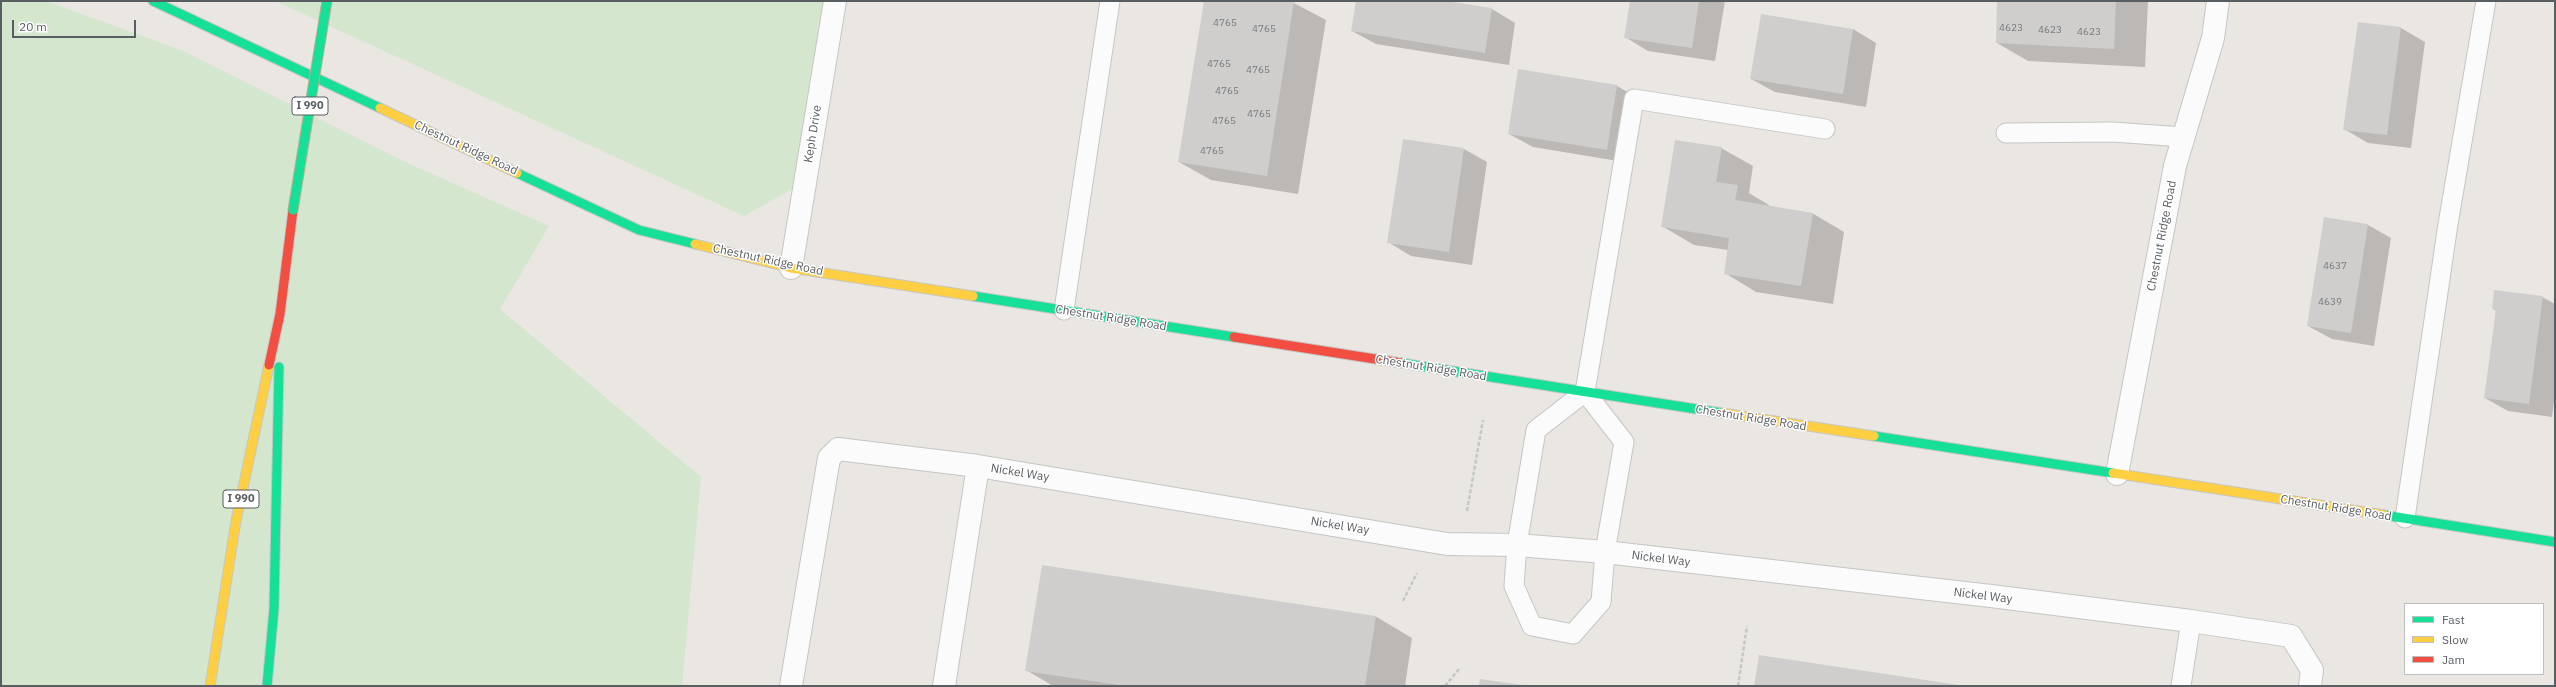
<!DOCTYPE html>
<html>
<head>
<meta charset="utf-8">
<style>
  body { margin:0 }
  #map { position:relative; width:2556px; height:687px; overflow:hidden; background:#eae7e3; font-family:"IBM Plex Sans",sans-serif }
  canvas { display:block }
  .frame { position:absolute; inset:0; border:2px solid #595e62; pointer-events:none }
  .legend { position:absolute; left:2404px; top:603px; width:140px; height:72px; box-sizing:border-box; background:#fff; border:1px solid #bdbfc0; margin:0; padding:5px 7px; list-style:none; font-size:12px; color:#595e62 }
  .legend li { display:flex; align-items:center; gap:8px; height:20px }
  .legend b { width:20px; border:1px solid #bdbfc0 }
  .scale { position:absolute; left:12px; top:20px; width:124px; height:18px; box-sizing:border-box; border:2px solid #595e62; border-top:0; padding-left:5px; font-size:12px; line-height:14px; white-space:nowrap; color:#595e62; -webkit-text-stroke:3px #fff; paint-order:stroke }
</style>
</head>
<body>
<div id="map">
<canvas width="2556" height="687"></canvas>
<div class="frame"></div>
<ul class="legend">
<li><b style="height:5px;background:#16e098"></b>Fast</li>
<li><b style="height:5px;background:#ffcf43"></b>Slow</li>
<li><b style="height:5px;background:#f24e42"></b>Jam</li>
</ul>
<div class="scale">20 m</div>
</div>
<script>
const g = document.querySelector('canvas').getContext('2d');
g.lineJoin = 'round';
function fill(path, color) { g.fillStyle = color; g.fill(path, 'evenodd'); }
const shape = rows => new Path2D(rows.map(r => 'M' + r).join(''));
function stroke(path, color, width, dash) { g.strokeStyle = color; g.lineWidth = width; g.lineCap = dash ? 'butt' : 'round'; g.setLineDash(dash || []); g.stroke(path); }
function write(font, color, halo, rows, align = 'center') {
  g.font = font + ' "IBM Plex Sans",sans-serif'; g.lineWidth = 3; g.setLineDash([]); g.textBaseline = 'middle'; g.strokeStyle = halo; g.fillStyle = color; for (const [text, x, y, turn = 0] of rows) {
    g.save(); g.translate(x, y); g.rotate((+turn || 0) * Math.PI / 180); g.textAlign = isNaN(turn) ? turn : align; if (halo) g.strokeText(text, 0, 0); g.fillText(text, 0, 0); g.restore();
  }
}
fill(shape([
  [1,1,46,1,181,50,403,161,549,226,500,309,701,477,682,686,1,686],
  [275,1,835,1,805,182,744,216]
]), '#d4e6ce');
fill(shape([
  [1205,1,1290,1,1326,20,1298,194,1211,180,1179,162],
  [1357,1,1440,1,1492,9,1515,23,1509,65,1376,44,1352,31],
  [1631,1,1725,1,1715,61,1648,51,1625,37],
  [1998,1,2148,1,2145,67,2028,61,1997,43],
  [2359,23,2401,28,2425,42,2411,148,2368,143,2344,129],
  [1853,29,1876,43,1866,107,1775,92,1751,79],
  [1519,70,1617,86,1640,99,1630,163,1533,147,1509,134],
  [1721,148,1753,166,1749,193,1769,205,1769,207,1812,213,1844,232,1833,304,1756,292,1725,273,1728,250,1694,245,1662,226],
  [1464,149,1487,162,1472,265,1411,256,1388,242],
  [2325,218,2368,225,2391,238,2374,346,2332,339,2308,326],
  [2542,297,2555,304,2555,393,2552,417,2508,411,2485,398,2496,311,2493,308],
  [1375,616,1412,638,1405,686,1053,686,1026,670]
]), '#0003');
fill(shape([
  [1204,1,1294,1,1267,176,1178,162],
  [1356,1,1446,1,1492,8,1485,53,1351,31],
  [1630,1,1699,1,1692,48,1624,38],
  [1997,1,2116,1,2114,49,1996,43],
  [1761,14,1853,29,1843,94,1750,79],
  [2358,22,2401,27,2387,135,2343,130],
  [1518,69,1617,85,1607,150,1508,134],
  [1403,139,1464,148,1449,252,1387,243],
  [1675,140,1722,147,1716,182,1738,185,1735,200,1813,213,1801,286,1724,274,1729,238,1661,227],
  [2324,217,2368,224,2351,333,2307,326],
  [2494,290,2543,296,2529,404,2484,398,2496,310,2492,309],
  [1042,565,1376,616,1365,686,1126,686,1025,671],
  [1759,655,1959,685,1959,686,1754,686],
  [1480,679,1522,685,1522,686,1479,686]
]), '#d0cecc');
const lane = shape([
  [2006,133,2113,132,2183,137],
  [1064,310,1110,1],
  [1585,392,1624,442,1605,552,1601,602,1573,634,1532,626,1514,586,1517,545,1536,430,1585,392,1634,99,1825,129],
  [2405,518,2448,224,2486,1],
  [2181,686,2191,621]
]);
const street = shape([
  [791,268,835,1],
  [2117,474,2175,166,2213,38,2218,1],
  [791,686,829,458,838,449,978,466,1447,544,1517,545,1605,552,1991,596,2191,621,2291,636,2312,670,2310,686],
  [944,686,978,466]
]);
const fast = shape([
  [153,1,380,108],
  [517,173,639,230,695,244],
  [973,296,1234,337],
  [1401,363,1722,413],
  [1874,436,2113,473],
  [2384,515,2555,542],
  [267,686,274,609,279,367]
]);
const slow = shape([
  [380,108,517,173],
  [695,244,791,268,973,296],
  [1722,413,1874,436],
  [2113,473,2384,515],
  [210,686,236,521,269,365]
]);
const jam = shape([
  [1234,337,1401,363],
  [269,365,280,314,293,210]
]);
stroke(lane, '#c5c5c4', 21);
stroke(street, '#c5c5c4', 24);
stroke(fast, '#c6c6c6', 11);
stroke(slow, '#c6c6c6', 11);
stroke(jam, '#c6c6c6', 11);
stroke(shape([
  [1467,511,1483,420],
  [1403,601,1417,573],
  [1445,686,1459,669],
  [1738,686,1747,626]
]), '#c3c8c5', 2.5, [4, 2]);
stroke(lane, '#fcfbfb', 19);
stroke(street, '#fcfbfb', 22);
stroke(fast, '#16e098', 9);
stroke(slow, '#ffcf43', 9);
stroke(jam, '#f24e42', 9);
const fastBridge = shape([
  [293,210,327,1]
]);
stroke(fastBridge, '#c1ab90', 11, []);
stroke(fastBridge, '#16e098', 9);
write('10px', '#787b7e', null, [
  ["4765",1225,23],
  ["4623",2011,28],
  ["4765",1264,29],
  ["4623",2050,30],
  ["4623",2089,32],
  ["4765",1219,64],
  ["4765",1258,70],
  ["4765",1227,91],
  ["4765",1259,114],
  ["4765",1224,121],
  ["4765",1212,151],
  ["4637",2335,266],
  ["4639",2330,302]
]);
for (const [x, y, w] of [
  [310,106,36],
  [241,499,36]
]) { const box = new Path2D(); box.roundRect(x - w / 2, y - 9, w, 18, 3); g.fillStyle = '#fff'; g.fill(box); stroke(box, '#595e62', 1); }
write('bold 11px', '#595e62', null, [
  ["I 990",310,106],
  ["I 990",241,499]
]);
write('12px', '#595e62', '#fff', [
  ["Keph Drive",813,134,-81],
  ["Chestnut Ridge Road",466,148,25],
  ["Chestnut Ridge Road",2162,236,-79],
  ["Chestnut Ridge Road",768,260,12],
  ["Chestnut Ridge Road",1111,318,9],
  ["Chestnut Ridge Road",1431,368,9],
  ["Chestnut Ridge Road",1751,418,9],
  ["Nickel Way",1020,473,9],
  ["Chestnut Ridge Road",2336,508,9],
  ["Nickel Way",1340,526,9],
  ["Nickel Way",1661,559,7],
  ["Nickel Way",1983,596,7]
]);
</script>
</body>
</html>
